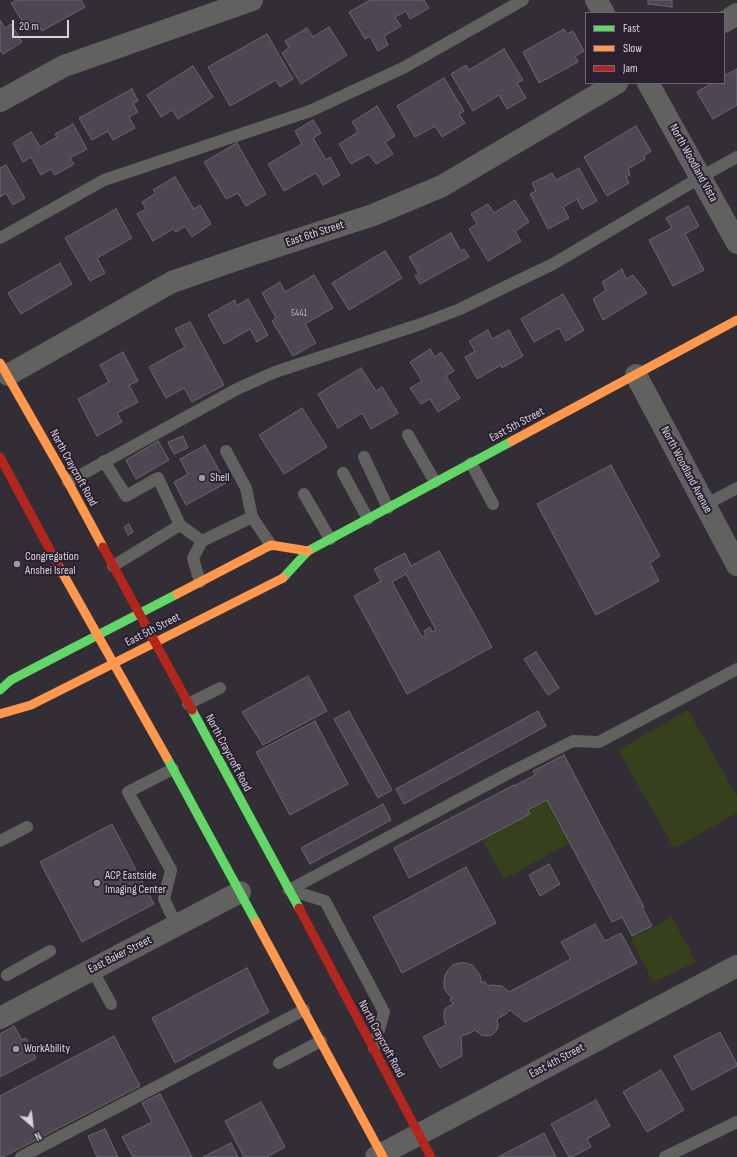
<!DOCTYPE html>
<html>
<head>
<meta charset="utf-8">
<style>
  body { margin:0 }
  #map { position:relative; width:737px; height:1157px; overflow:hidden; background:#332e36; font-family:"Sofia Sans Condensed",sans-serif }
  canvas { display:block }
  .legend { position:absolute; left:585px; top:12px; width:140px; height:72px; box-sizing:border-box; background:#2a2030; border:1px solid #706775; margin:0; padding:5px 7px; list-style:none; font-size:12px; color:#d8d2dc }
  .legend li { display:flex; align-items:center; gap:8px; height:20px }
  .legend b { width:20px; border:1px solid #706775 }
  .north { position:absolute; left:12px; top:1105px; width:40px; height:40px; -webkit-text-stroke:3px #2a2030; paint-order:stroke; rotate:152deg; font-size:11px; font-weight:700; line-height:16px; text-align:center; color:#d8d2dc }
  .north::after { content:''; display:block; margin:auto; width:14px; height:18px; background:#d8d2dc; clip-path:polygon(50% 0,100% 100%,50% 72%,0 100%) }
  .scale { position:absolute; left:12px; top:20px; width:57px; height:18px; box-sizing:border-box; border:2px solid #d8d2dc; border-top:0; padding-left:5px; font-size:12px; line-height:14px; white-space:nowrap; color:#d8d2dc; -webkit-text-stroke:3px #2a2030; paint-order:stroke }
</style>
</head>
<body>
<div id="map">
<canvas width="737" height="1157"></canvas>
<ul class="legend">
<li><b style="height:5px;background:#63d668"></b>Fast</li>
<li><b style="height:5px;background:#ff974d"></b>Slow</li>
<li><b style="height:5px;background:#b3261e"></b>Jam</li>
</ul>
<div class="north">N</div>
<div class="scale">20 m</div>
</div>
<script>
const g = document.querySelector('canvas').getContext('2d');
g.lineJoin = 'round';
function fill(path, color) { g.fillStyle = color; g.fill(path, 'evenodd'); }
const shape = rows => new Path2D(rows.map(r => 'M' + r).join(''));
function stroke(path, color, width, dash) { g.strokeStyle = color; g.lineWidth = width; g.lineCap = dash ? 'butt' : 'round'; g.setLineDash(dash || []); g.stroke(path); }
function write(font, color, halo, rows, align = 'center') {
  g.font = font + ' "Sofia Sans Condensed",sans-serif'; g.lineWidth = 4; g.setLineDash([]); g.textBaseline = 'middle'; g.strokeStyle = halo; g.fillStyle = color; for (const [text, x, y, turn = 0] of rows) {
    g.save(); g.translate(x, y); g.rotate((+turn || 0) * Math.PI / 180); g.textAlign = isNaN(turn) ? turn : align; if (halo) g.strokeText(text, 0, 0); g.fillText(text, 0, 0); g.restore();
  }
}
fill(shape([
  [688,710,737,796,737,813,674,848,618,750],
  [547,800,570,843,504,879,482,840,530,814,528,810],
  [672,917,696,962,653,982,631,939]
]), '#36401d');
const building = shape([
  [17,0,81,0,85,7,42,31,39,25,28,31,11,3,17,0],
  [370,0,424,0,429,8,410,19,406,11,395,17,401,26,384,36,388,45,378,51,370,36,365,39,349,12,370,0],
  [648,0,672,0,672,7,648,4,648,0],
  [0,20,5,28,11,24,22,42,3,54,0,50,0,20],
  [329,27,347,55,301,84,282,53,289,48,285,41,307,28,313,37,329,27],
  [564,29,567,34,573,31,584,51,575,56,578,62,539,83,523,52,564,29],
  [267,34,293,79,280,87,276,80,230,106,208,67,267,34],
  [504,49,523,80,517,83,526,98,507,109,499,95,473,111,451,74,466,65,469,70,504,49],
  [193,66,213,97,178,119,172,110,161,117,147,95,193,66],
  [737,69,737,105,713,119,697,92,712,83,724,83,724,76,737,69],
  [444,78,464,111,459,114,465,123,442,137,435,126,415,137,397,106,444,78],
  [132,89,138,101,133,103,138,112,129,117,135,128,113,140,108,131,92,140,79,118,132,89],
  [377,106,395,136,385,142,393,154,376,164,369,154,351,164,339,144,358,132,352,122,377,106],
  [313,120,321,133,313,138,326,160,330,157,340,175,323,185,316,173,284,191,268,164,302,144,295,131,313,120],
  [73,124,87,149,70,158,74,164,55,175,51,169,41,175,31,157,23,162,13,143,31,132,40,147,57,137,55,134,73,124],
  [636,126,651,151,644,156,645,159,628,169,630,175,626,177,629,183,607,196,584,157,636,126],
  [237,143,266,194,246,206,238,193,226,199,204,162,237,143],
  [6,165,25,198,13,205,6,193,0,197,0,168,6,165],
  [579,168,597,201,582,209,577,199,563,207,569,218,548,229,530,194,536,191,532,183,552,173,556,180,579,168],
  [175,177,194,209,200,205,211,224,192,237,185,226,176,232,173,229,153,241,137,214,146,209,142,202,156,193,153,190,175,177],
  [515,200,529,222,515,231,521,241,488,261,469,229,477,224,471,214,488,204,494,213,515,200],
  [688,206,699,226,685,234,704,270,673,286,649,240,672,228,666,218,688,206],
  [116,209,132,238,97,258,105,273,90,281,65,238,116,209],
  [451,233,461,251,464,249,469,257,420,284,415,276,419,274,409,257,451,233],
  [385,251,402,278,349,310,332,283,385,251],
  [60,263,72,284,21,314,8,293,60,263],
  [622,269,626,279,633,275,647,293,603,320,593,299,606,290,602,282,622,269],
  [314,275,333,308,305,324,316,343,293,356,272,321,276,318,262,293,280,282,285,292,314,275],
  [563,294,584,330,566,341,559,328,534,342,521,319,563,294],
  [248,299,268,335,257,342,250,329,224,344,208,315,235,300,236,306,248,299],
  [190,322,224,385,192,402,184,388,166,398,149,367,185,347,175,329,190,322],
  [488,330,492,339,509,330,523,356,502,368,501,365,477,379,465,357,475,351,469,341,488,330],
  [430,349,435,357,441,352,454,371,446,376,460,398,438,412,430,399,421,404,410,388,422,381,410,362,430,349],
  [123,352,138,381,129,385,138,402,117,413,122,422,97,436,78,399,109,382,100,365,123,352],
  [361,368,376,391,382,387,398,413,371,429,362,413,338,428,318,394,361,368],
  [302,408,327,447,284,474,259,435,302,408],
  [183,436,188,448,174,454,168,442,183,436],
  [158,441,169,460,136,479,126,460,158,441],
  [205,445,226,483,186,505,174,482,188,474,180,459,205,445],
  [611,465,660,556,650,563,659,581,596,615,537,504,611,465],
  [129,524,133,532,128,535,124,527,129,524],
  [439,551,492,647,407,694,354,596,381,581,374,569,405,553,411,566,439,551],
  [406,574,436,630,432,632,430,627,424,631,426,635,422,637,392,582,406,574],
  [536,652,559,688,548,695,524,659,536,652],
  [308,676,327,711,263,745,242,712,308,676],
  [349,711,392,790,378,798,334,719,349,711],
  [538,711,546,726,404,804,396,789,538,711],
  [315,721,348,784,290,815,256,752,315,721],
  [564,755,644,907,642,907,652,926,632,936,622,917,612,922,547,800,528,810,530,814,409,878,394,848,514,785,514,786,535,775,533,771,564,755],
  [383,804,391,820,310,864,301,848,383,804],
  [112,824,154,904,82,942,40,862,112,824],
  [549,864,560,884,540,896,529,875,549,864],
  [466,867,496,923,402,973,373,917,466,867],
  [595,924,605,941,621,933,637,963,525,1022,510,1010,506,1014,497,1019,498,1026,497,1030,492,1035,488,1036,481,1035,475,1030,468,1034,461,1036,462,1056,440,1068,423,1037,446,1025,444,1019,444,1011,446,1008,453,1004,450,1000,452,998,448,994,444,988,444,981,445,975,448,970,453,965,459,963,466,963,472,965,480,975,481,982,485,982,488,986,492,985,502,986,509,992,571,959,561,942,595,924],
  [247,968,269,1012,175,1063,152,1018,247,968],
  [14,1026,22,1040,26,1038,36,1058,0,1077,0,1034,14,1026],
  [720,1032,737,1064,737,1066,692,1090,674,1056,720,1032],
  [114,1036,140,1086,3,1157,0,1157,0,1096,114,1036],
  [661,1070,684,1110,647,1132,623,1092,661,1070],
  [160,1094,192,1157,133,1157,122,1137,152,1122,142,1103,160,1094],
  [596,1100,610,1126,587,1139,591,1147,572,1157,569,1157,551,1124,596,1100],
  [261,1102,285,1147,267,1157,244,1157,225,1121,261,1102],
  [105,1129,118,1157,97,1157,88,1136,105,1129],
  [544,1133,556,1157,498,1157,544,1133],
  [231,1143,238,1157,203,1157,231,1143]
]);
fill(building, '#4e4752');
stroke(building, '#6b666e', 1);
stroke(shape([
  [0,238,104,180,310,111,403,68,523,0],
  [408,435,435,482],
  [226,451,246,488,252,517],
  [364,457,388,508],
  [104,461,126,496,158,478,180,525,202,541,252,517,271,545],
  [471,463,493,504],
  [343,473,368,519],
  [68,482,237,389,275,372,421,324,460,309,503,288,553,264,701,177,737,157],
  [304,494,330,539],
  [705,505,737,488],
  [113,566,180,525],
  [200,582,193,558,202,541],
  [188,704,220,688],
  [173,769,128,792,171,870,164,899,176,925],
  [0,841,27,827],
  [289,890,509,773,573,741,599,742,737,669],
  [289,890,325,901,384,1012,374,1048],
  [92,969,111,1004],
  [7,975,50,951],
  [279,1063,321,1041],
  [21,1157,304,1010],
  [665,1157,737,1122]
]), '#616160', 12);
stroke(shape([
  [596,0,604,13],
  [724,22,737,14],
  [648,83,737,243],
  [0,101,64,66,252,0],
  [8,375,172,282,250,255,373,215,442,186,617,83],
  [636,375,737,565],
  [0,1018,240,892],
  [376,1157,737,966]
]), '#616160', 22);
stroke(shape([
  [283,578,308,551,512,441],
  [0,690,11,680,177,594],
  [192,710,299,908],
  [167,758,256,922]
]), '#63d668', 9);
stroke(shape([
  [0,363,68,482,103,547],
  [512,441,737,320],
  [58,565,167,758],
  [177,594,271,545,308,551],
  [0,714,31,705,283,578],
  [256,922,383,1157]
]), '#ff974d', 9);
stroke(shape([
  [0,457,58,565],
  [103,547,192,710],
  [299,908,431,1157]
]), '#b3261e', 9);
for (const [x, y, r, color] of [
  [202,478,4,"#9e99a2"],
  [17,564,4,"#9e99a2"],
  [97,883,4,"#9e99a2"],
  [16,1049,4,"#9e99a2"]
]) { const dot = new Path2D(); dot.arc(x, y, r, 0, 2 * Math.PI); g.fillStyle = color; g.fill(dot); stroke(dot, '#2a2030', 1.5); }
write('10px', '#b6afba', null, [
  ["5441",299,313]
]);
write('12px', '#d8d2dc', '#2a2030', [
  ["North Woodland Vista",693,163,61],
  ["East 6th Street",315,234,-18],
  ["East 5th Street",517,425,-28],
  ["North Craycroft Road",73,468,61],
  ["North Woodland Avenue",686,470,62],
  ["East 5th Street",153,630,-27],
  ["North Craycroft Road",228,753,62],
  ["East Baker Street",120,955,-27],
  ["North Craycroft Road",381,1039,62],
  ["East 4th Street",557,1061,-28]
]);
write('12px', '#d8d2dc', '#2a2030', [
  ["Shell",210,478],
  ["Congregation",25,557],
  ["Anshei Isreal",25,571],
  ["ACP Eastside",105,876],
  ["Imaging Center",105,890],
  ["WorkAbility",24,1049]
], 'left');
</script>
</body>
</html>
